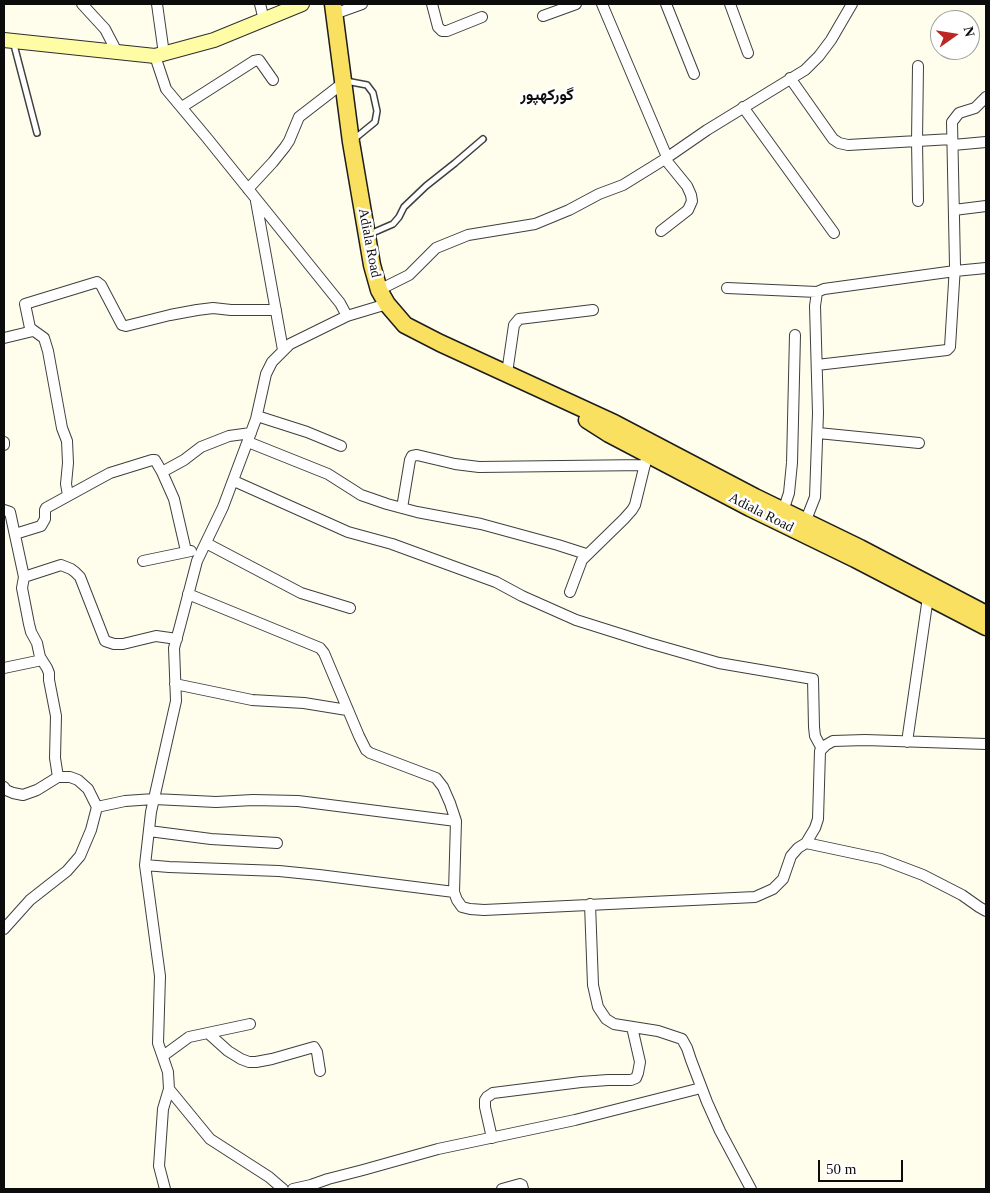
<!DOCTYPE html>
<html>
<head>
<meta charset="utf-8">
<style>
  body { margin:0 }
  #map { position:relative; width:990px; height:1193px; overflow:hidden; background:#fffdeb; font-family:"Times New Roman",serif }
  canvas { display:block }
  .frame { position:absolute; inset:0; border:5px solid #0c0c0c; pointer-events:none }
  .north { position:absolute; left:930px; top:10px; width:50px; height:50px; box-sizing:border-box; background:#fff; border:1px solid #9e9e9e; border-radius:50%; rotate:77deg; font-size:14px; font-weight:700; line-height:20px; text-align:center; color:#0c0c0c }
  .north::after { content:''; display:block; margin:auto; width:18px; height:22px; background:#bd2723; clip-path:polygon(50% 0,100% 100%,50% 72%,0 100%) }
  .scale { position:absolute; left:818px; top:1160px; width:85px; height:22px; box-sizing:border-box; border:2px solid #0c0c0c; border-top:0; padding-left:6px; font-size:15px; line-height:18px; white-space:nowrap; color:#0c0c0c; -webkit-text-stroke:4px #fff; paint-order:stroke }
</style>
</head>
<body>
<div id="map">
<canvas width="990" height="1193"></canvas>
<div class="frame"></div>
<div class="north">N</div>
<div class="scale">50 m</div>
</div>
<script>
const g = document.querySelector('canvas').getContext('2d');
g.lineJoin = 'round';
const shape = rows => new Path2D(rows.map(r => 'M' + r).join(''));
function stroke(path, color, width, dash) { g.strokeStyle = color; g.lineWidth = width; g.lineCap = dash ? 'butt' : 'round'; g.setLineDash(dash || []); g.stroke(path); }
function write(font, color, halo, rows, align = 'center') {
  g.font = font + ' "Times New Roman",Vazirmatn,serif'; g.lineWidth = 5; g.setLineDash([]); g.textBaseline = 'middle'; g.strokeStyle = halo; g.fillStyle = color; for (const [text, x, y, turn = 0] of rows) {
    g.save(); g.translate(x, y); g.rotate((+turn || 0) * Math.PI / 180); g.textAlign = isNaN(turn) ? turn : align; if (halo) g.strokeText(text, 0, 0); g.fillText(text, 0, 0); g.restore();
  }
}
const service = shape([
  [13,41,37,133],
  [346,81,367,85,373,93,377,111,375,122,353,140],
  [370,234,393,224,399,217,404,207,426,186,455,163,483,139]
]);
const minor = shape([
  [82,4,105,29,117,52],
  [157,4,164,54],
  [260,4,264,20],
  [432,4,438,27,442,31,447,31,482,17],
  [602,4,667,157],
  [666,4,694,74],
  [730,4,748,53],
  [334,14,362,4],
  [543,16,576,4],
  [155,56,166,89,207,138,340,303,347,316],
  [790,78,833,139,839,143,848,145,952,139],
  [182,107,254,61,259,60,273,80],
  [743,107,834,233],
  [953,145,986,142],
  [248,189,273,162,285,147,289,141,299,117,343,83],
  [256,201,283,350],
  [918,201,917,141,918,66],
  [954,210,986,206],
  [661,231,688,210,692,201,691,195,687,186,665,159],
  [727,288,817,292],
  [379,290,409,275,436,248,468,235,535,224,569,210,599,194,623,185,665,159,707,130,805,70,819,56,831,40,852,4],
  [4,338,33,331],
  [817,365,947,350,950,347,955,266,952,122,959,113,975,108,986,97],
  [507,373,514,325,519,319,593,310],
  [257,416,307,432,341,446],
  [818,433,919,443],
  [4,442,4,445],
  [248,442,328,474,361,495,387,504,417,512,481,524,558,545,586,554],
  [162,472,184,460,201,447,229,436,251,433],
  [234,481,348,532,392,544,496,582,522,596,576,620,649,643,719,663,813,679,814,727,815,736,822,749],
  [68,495,66,484,68,463,67,441,62,428,48,351,44,338,30,328,25,304,97,282,101,285,122,325,126,326,170,315,197,310,213,308,231,310,276,310],
  [402,508,410,460,412,456,417,455,455,464,479,467,645,465],
  [4,510,10,512,24,577,22,588,29,624,31,632,37,643,40,657,47,668,49,673,49,680,56,716,55,758,58,777],
  [783,511,789,493,792,463,795,335],
  [804,525,815,497,818,413,815,306,817,292,824,289,955,271,986,268],
  [15,534,41,526,45,519,45,510,46,508,97,480,110,473,152,460,155,460,162,472,174,499,186,551],
  [206,543,301,593,350,608],
  [143,561,191,551],
  [24,577,61,565,71,569,75,572,80,577,105,641,114,644,123,644,156,636,177,639],
  [570,592,582,560,624,519,632,510,635,505,646,460],
  [188,594,320,648,324,653,359,736,366,750,370,753,436,778,443,787,450,803,456,821,454,892,457,900,462,907,470,909,484,910,755,897,773,889,783,879,791,856,798,848,806,843,815,828,818,819,820,751,826,745,833,741,865,740,986,744],
  [4,668,42,660],
  [175,684,252,700,304,703,347,710],
  [907,742,928,597],
  [4,787,6,790,13,793,23,795,37,790,58,777,70,777,78,780,88,789,97,807,125,801,154,799,216,802,253,800,298,801,456,821],
  [149,831,211,839,277,843],
  [806,843,881,859,923,875,962,895,979,907,986,911],
  [145,865,169,867,279,871,319,875,454,892],
  [590,904,593,985,598,1007,606,1019,614,1024,658,1031,682,1039,687,1048,691,1060,707,1102,720,1131,751,1189],
  [4,929,30,900,67,871,80,856,91,830,97,807],
  [208,1033,228,1051,241,1059,249,1062,256,1062,272,1059,314,1047,317,1052,320,1071],
  [163,1056,189,1037,250,1024],
  [492,1138,485,1107,485,1100,487,1097,493,1093,581,1082,608,1080,631,1080,636,1078,638,1073,640,1062,632,1027],
  [165,1189,159,1166,163,1109,169,1089],
  [283,1189,269,1177,210,1139,169,1089,168,1072,158,1043,160,976,145,865,151,812,176,701,174,648,180,626,197,561,223,507,256,419,266,374,272,362,290,344,347,316,387,304],
  [293,1189,311,1185,328,1179,363,1170,438,1149,575,1120,701,1088],
  [502,1189,520,1184,522,1185,523,1189]
]);
const secondary = shape([
  [4,40,155,56,214,40,302,4]
]);
const primary = shape([
  [333,4,351,142,372,265,379,290,387,304,405,325,440,343,614,423,755,497,860,548,986,614],
  [587,420,609,434,750,508,855,559,986,627]
]);
stroke(service, '#3f3f3f', 8);
stroke(minor, '#3f3f3f', 12);
stroke(secondary, '#2e2e2e', 16);
stroke(primary, '#1d1d1d', 19);
stroke(service, '#fff', 5);
stroke(minor, '#fff', 10);
stroke(secondary, '#fffca6', 14);
stroke(primary, '#fae060', 16);
write('14px', '#0c0c0c', '#fff', [
  ["Adiala Road",369,243,79],
  ["Adiala Road",761,513,27]
]);
write('bold 16px', '#0c0c0c', '#fff', [
  ["گورکھپور",547,96]
]);
</script>
</body>
</html>
